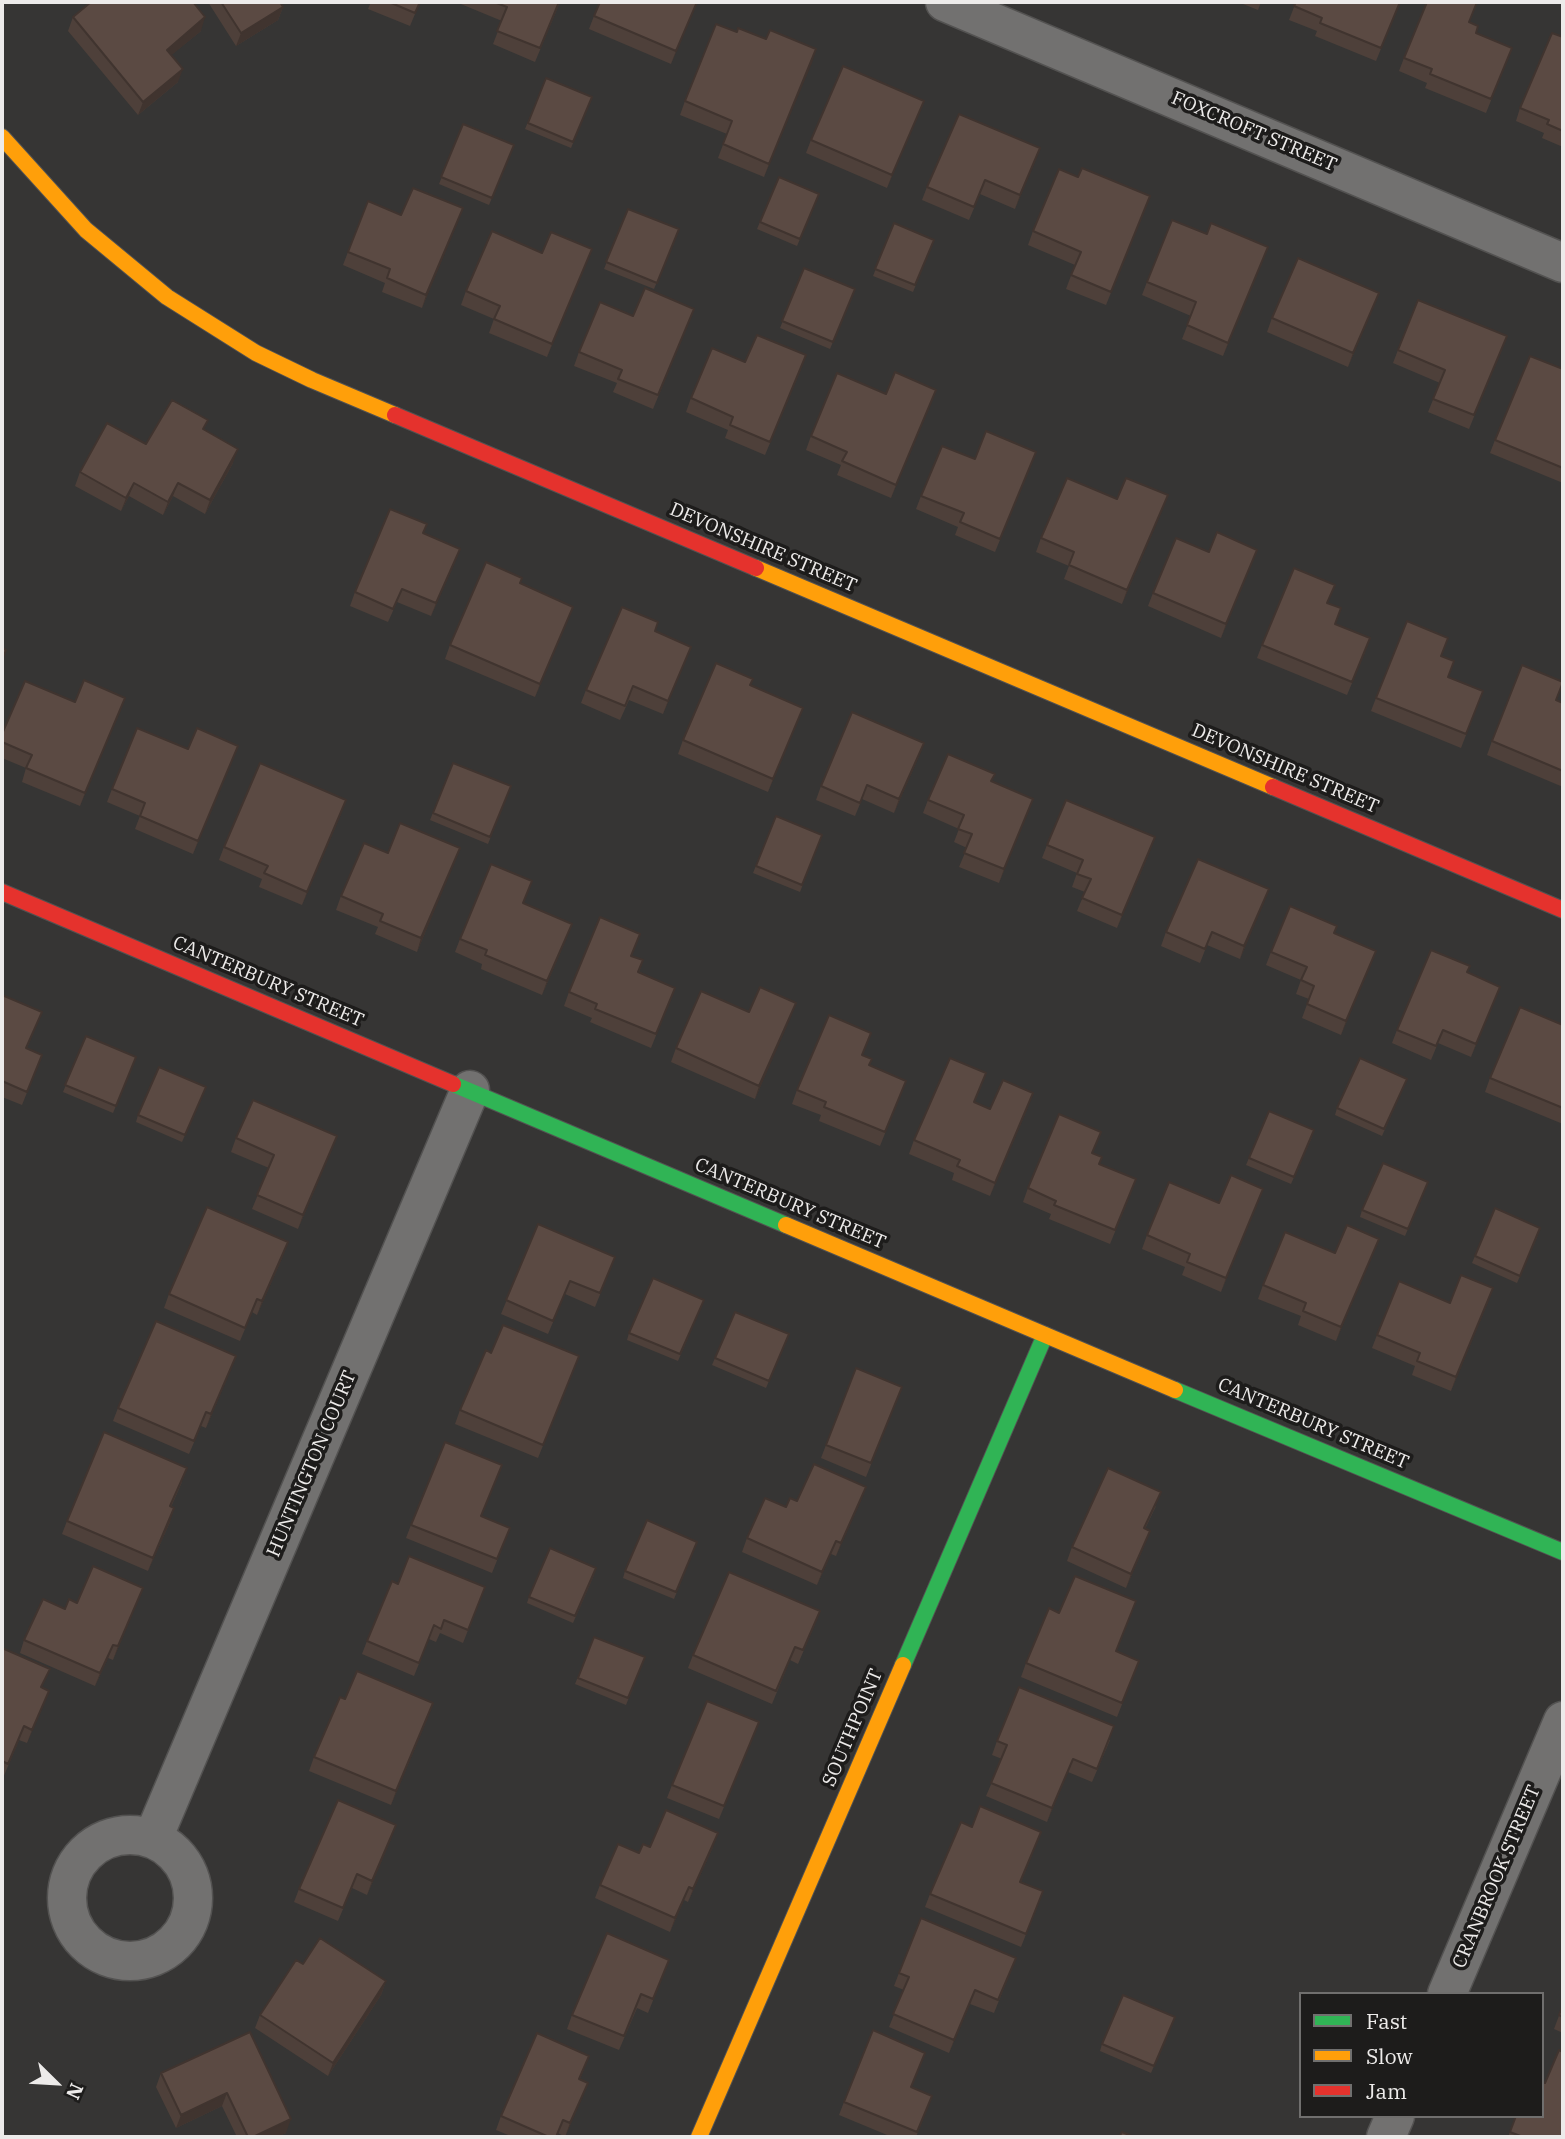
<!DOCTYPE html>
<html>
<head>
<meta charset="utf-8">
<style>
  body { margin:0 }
  #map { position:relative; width:1565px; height:2139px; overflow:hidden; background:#363534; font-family:"IBM Plex Serif",serif }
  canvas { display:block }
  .frame { position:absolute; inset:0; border:4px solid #edebea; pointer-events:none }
  .legend { position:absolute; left:1299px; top:1992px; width:245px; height:126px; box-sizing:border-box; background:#1d1c1b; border:2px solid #706f6e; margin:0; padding:9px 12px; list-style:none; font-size:21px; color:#edebea }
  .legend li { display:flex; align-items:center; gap:14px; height:35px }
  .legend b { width:35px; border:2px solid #706f6e }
  .north { position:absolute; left:21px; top:2048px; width:70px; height:70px; -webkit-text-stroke:5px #1d1c1b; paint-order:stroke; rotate:114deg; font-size:19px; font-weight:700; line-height:28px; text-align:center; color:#edebea }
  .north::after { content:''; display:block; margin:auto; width:24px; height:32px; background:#edebea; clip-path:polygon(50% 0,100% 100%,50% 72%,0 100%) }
</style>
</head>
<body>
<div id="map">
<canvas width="1565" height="2139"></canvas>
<div class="frame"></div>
<ul class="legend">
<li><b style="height:9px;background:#30b455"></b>Fast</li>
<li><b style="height:9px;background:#ff9f0a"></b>Slow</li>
<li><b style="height:9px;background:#e5322d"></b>Jam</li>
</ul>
<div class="north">N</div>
</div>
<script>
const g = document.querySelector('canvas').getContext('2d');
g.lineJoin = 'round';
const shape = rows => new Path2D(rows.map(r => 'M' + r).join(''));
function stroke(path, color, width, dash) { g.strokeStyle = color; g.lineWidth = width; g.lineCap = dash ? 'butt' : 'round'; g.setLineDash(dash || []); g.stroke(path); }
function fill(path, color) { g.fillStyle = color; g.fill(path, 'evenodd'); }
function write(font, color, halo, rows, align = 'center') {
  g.font = font + ' "IBM Plex Serif",serif'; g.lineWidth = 7; g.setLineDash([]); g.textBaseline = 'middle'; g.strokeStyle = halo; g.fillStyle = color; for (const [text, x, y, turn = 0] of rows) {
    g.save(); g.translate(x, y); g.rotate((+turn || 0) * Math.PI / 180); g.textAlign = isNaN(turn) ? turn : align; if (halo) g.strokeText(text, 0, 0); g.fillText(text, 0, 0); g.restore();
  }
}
const street = shape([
  [945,2,1563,263],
  '67 1898a63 63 0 1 1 126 0a63 63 0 1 1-126 0Z',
  [153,1838,470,1090],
  [1447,1994,1563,1721],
  [1386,2137,1395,2116]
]);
const fast = shape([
  [453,1084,786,1225],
  [1175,1390,1563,1552],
  [903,1665,1045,1335]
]);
const slow = shape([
  [2,137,86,230,167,297,256,353,312,380,395,415],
  [756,568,1273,787],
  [786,1225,1175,1390],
  [699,2137,903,1665]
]);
const jam = shape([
  [395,415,756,568],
  [1273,787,1563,910],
  [2,892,453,1084]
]);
stroke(street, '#535251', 41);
stroke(fast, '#535251', 18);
stroke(slow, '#535251', 18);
stroke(jam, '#535251', 18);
stroke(street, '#727170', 38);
stroke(fast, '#30b455', 16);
stroke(slow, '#ff9f0a', 16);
stroke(jam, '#e5322d', 16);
fill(shape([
  [208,2,280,2,283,7,278,20,236,46],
  [371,2,420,2,410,26,368,9],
  [456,2,560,2,535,62,493,44,502,21],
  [697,2,671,64,589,29,594,16],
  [1238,2,1261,2,1258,10],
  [1296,2,1400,2,1376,61,1315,36,1317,31,1289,20],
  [73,17,201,31,171,55,178,82,138,115,68,31],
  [1469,22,1476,33,1512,48,1486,113,1425,88,1427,83,1399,71,1404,58],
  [736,32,816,49,764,177,718,158,727,134,680,115,685,101],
  [1563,37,1563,147,1542,138,1544,133,1516,121,1520,108],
  [546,78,592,97,571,148,525,129],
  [924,101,887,188,806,153,811,140],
  [463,124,514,145,489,205,439,184],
  [1040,148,1015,209,980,194,969,220,922,200,927,187],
  [779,177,817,200,797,246,757,229],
  [1078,177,1150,196,1106,305,1066,289,1075,265,1028,245,1033,231],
  [463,208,422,308,382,292,385,283,343,265,348,252,401,215],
  [628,209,679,229,654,289,604,269],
  [894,223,934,240,913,292,873,276],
  [542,253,587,262,547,357,489,333,494,319,461,305,466,291],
  [1263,260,1223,356,1182,339,1191,316,1142,295,1147,282],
  [804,268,855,289,830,349,780,328],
  [1379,293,1348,367,1267,332,1272,318],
  [633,316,689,322,653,409,613,392,617,383,574,366,579,352],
  [1507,336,1469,429,1428,412,1440,383,1393,363,1398,350],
  [745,362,801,369,765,455,725,438,728,430,686,412,691,398],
  [1563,369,1563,483,1490,453,1495,440],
  [936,390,891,498,837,475,841,465,806,450,811,436,886,394],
  [204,430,233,463,205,514,173,496,163,515,129,496,121,511,75,486,80,472,146,444],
  [1036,452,995,552,955,535,958,527,916,509,921,496,975,459],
  [1168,495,1122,604,1064,579,1069,566,1036,552,1041,538,1117,499],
  [427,524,423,533,455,562,431,616,397,602,388,622,350,606,355,592],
  [1257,550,1221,638,1148,606,1153,593,1209,552],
  [520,584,568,620,535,697,445,659,450,645],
  [1328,603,1335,624,1365,652,1347,695,1257,658,1262,645],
  [655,631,691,647,663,714,629,700,620,720,581,703,586,690],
  [1441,656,1448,677,1483,691,1461,748,1371,711,1376,698],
  [751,685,803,708,768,792,678,754,683,740],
  [125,698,80,806,22,782,26,768,2,758,2,734],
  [1557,700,1563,703,1563,787,1487,755,1492,741],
  [188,749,233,759,193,854,135,829,140,816,107,802,112,789],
  [919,756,894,813,862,799,855,816,816,800,821,786],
  [453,763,511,786,488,844,430,820],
  [992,781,1033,799,999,883,959,867,967,848,954,842,959,829,923,813,928,800],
  [341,814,302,905,259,887,262,879,219,860,224,847],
  [776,816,822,835,800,892,753,873],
  [1047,845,1150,851,1117,928,1077,911,1085,892,1072,887,1077,873,1042,858],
  [460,848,417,952,375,934,378,927,336,910,341,896,388,853],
  [1269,889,1240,959,1207,945,1200,963,1161,946,1166,932],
  [524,904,567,937,542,995,481,969,482,964,455,952,460,939],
  [1334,933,1376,951,1341,1035,1302,1018,1309,999,1296,994,1301,980,1266,965,1271,952],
  [632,956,643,960,639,973,675,988,651,1048,590,1022,592,1018,564,1006,569,992],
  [1467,973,1500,987,1471,1057,1438,1043,1431,1060,1392,1043,1397,1030],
  [2,995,42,1012,27,1048,42,1055,22,1105,2,1097],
  [796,1003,755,1099,671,1062,676,1048,749,1012],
  [1563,1025,1563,1124,1485,1092,1490,1078],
  [86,1036,136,1057,113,1113,63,1092],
  [863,1055,869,1065,906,1081,880,1146,819,1121,821,1115,792,1104,797,1090],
  [1404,1086,1382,1136,1335,1115,1337,1108],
  [981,1087,974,1102,990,1109,1028,1107,990,1196,952,1180,954,1173,909,1154,914,1140],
  [203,1094,182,1142,136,1122,138,1115],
  [1312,1137,1291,1184,1246,1165,1249,1158],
  [236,1138,332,1149,298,1229,252,1209,269,1168,231,1152],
  [1093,1153,1100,1164,1131,1193,1110,1244,1049,1219,1051,1214,1023,1202,1028,1188],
  [1428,1182,1405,1236,1360,1217,1362,1210],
  [1258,1202,1221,1292,1182,1275,1185,1267,1142,1249,1147,1235,1219,1203],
  [538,1224,610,1270,595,1307,565,1294,548,1334,501,1314],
  [1538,1235,1517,1283,1472,1263,1475,1256],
  [1379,1239,1336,1341,1298,1325,1301,1316,1258,1299,1263,1285],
  [283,1256,257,1315,252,1312,240,1341,164,1308,169,1294],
  [704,1300,678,1361,627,1340,629,1333],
  [1488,1302,1451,1391,1412,1375,1415,1366,1372,1348,1377,1335,1450,1303],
  [786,1341,766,1388,712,1365,715,1358],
  [491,1353,579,1356,538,1458,455,1424,460,1410],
  [231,1369,206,1428,201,1426,189,1454,113,1421,118,1408],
  [902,1387,866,1477,821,1458,826,1445],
  [182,1482,171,1507,170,1522,148,1571,62,1534,67,1521],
  [866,1487,836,1556,831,1554,817,1585,742,1552,747,1538,786,1507,797,1501],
  [1156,1506,1145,1529,1145,1544,1126,1588,1067,1561,1072,1547],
  [482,1516,510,1528,492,1573,406,1538,411,1525],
  [697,1542,674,1599,623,1578,625,1571],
  [594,1575,573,1623,527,1603,529,1597],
  [398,1584,485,1587,463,1643,440,1633,436,1642,429,1639,414,1676,362,1654,367,1641],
  [143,1588,113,1660,108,1658,95,1686,20,1653,24,1640,77,1603],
  [1136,1601,1116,1651,1134,1674,1117,1717,1021,1677,1026,1663],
  [815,1624,798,1664,790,1660,772,1704,688,1668,693,1655],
  [594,1637,645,1657,626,1705,575,1684],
  [2,1648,42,1688,49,1691,27,1743,19,1740,3,1778,2,1777],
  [345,1699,428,1717,391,1805,309,1771,314,1757],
  [759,1722,719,1819,667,1798,672,1785],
  [1110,1740,1092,1782,1068,1772,1047,1822,986,1796,1002,1759,992,1755,997,1741],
  [972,1827,1036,1845,1021,1882,1043,1891,1021,1947,925,1907,930,1894],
  [391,1839,367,1895,352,1888,338,1921,294,1902,299,1889],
  [650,1847,713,1847,688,1902,684,1900,670,1932,595,1898,600,1885,639,1853],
  [1016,1958,994,2013,970,2004,949,2053,889,2027,904,1990,894,1986,899,1973],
  [303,1964,386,1981,381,1995,328,2076,255,2028,260,2015],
  [664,1973,648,2013,637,2008,619,2050,567,2029,572,2015],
  [1563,2005,1563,2033,1554,2029],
  [1175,2017,1151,2073,1100,2051,1102,2044],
  [250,2032,286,2133,277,2137,237,2137,222,2106,176,2128,156,2087,161,2073],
  [589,2056,580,2079,588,2083,565,2137,558,2133,557,2137,513,2137,496,2130,501,2116],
  [920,2066,911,2087,932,2096,916,2137,892,2137,839,2115,844,2102],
  [1545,2083,1563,2137,1508,2137,1516,2116]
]), '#4e403a');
fill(shape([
  [697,2,693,13,671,64,676,51],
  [283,7,278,20,236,46,241,33],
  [205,17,201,31,162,63,167,50],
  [816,49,812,63,764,177,769,164],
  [183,69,178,82,138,115,143,102],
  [924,101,919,114,887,188,892,175],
  [1040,148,1035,162,1015,209,1020,195],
  [463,208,458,222,422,308,426,295],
  [1268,247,1263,260,1223,356,1228,343],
  [592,249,587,262,547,357,552,344],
  [1379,293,1374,306,1348,367,1353,353],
  [936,390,931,404,891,498,896,485],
  [238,449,233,463,205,514,210,500],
  [134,483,129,496,121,511,126,498],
  [178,483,173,496,163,515,168,502],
  [1168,495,1163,509,1122,604,1127,590],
  [460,549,455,562,431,616,436,603],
  [1257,550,1252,563,1221,638,1226,624],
  [573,607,568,620,535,697,540,684],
  [691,647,686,660,663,714,668,701],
  [125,698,120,712,80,806,85,793],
  [803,708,798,721,768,792,773,779],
  [924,743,919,756,894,813,899,799],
  [238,746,233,759,193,854,198,841],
  [1033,799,1028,813,999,883,1004,869],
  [346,800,341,814,302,905,307,892],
  [1155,837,1150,851,1117,928,1122,915],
  [460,848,455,862,417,952,421,938],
  [1269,889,1264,903,1240,959,1244,946],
  [572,924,567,937,542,995,547,981],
  [1376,951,1371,965,1341,1035,1346,1021],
  [1500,987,1495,1000,1471,1057,1476,1044],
  [796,1003,791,1017,755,1099,759,1086],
  [1033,1093,1028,1107,990,1196,995,1183],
  [337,1136,332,1149,298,1229,303,1215],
  [1263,1189,1258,1202,1221,1292,1226,1278],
  [1379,1239,1374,1252,1336,1341,1341,1327],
  [288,1242,283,1256,257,1315,262,1301],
  [1493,1288,1488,1302,1451,1391,1456,1377],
  [236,1356,231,1369,206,1428,211,1414],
  [866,1487,861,1501,836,1556,841,1543],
  [174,1508,170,1522,148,1571,153,1558],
  [1150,1531,1145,1544,1126,1588,1131,1574],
  [836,1541,831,1554,817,1585,822,1572],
  [143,1588,138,1601,113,1660,118,1646],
  [113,1645,108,1658,95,1686,100,1673],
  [49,1691,44,1704,27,1743,32,1730],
  [433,1703,428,1717,391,1805,396,1791],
  [1073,1759,1068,1772,1047,1822,1052,1808],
  [396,1825,391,1839,367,1895,372,1881],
  [718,1833,713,1847,688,1902,693,1889],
  [689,1887,684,1900,670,1932,675,1918],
  [386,1981,381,1995,328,2076,333,2063],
  [975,1990,970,2004,949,2053,954,2040],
  [588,2083,583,2096,565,2137,570,2123],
  [227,2093,222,2106,176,2128,181,2115],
  [291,2119,286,2133,277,2137,253,2137]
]), '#40342f');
const building = shape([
  [91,2,193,2,205,17,167,50,183,69,143,102,73,17,91,2],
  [221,2,280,2,283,7,241,33,221,2],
  [389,2,420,2,415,13,389,2],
  [494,2,559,2,540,48,497,31,507,7,494,2],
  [600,2,697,2,676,51,594,16,600,2],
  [1296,2,1400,2,1381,48,1320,23,1322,18,1294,6,1296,2],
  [1427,2,1477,2,1469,22,1478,26,1476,33,1512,48,1491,99,1430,74,1432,69,1404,58,1427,2],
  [716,24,737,32,738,28,766,39,770,30,816,49,769,164,723,144,732,121,685,101,716,24],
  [1552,33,1563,37,1563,131,1547,124,1549,120,1520,108,1552,33],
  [843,66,924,101,892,175,811,140,843,66],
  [546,78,592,97,573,142,528,123,546,78],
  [959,114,1040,148,1020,195,985,180,974,207,927,187,959,114],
  [463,124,514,145,492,198,441,177,463,124],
  [1082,168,1150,196,1111,292,1071,275,1081,252,1033,231,1059,169,1078,177,1082,168],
  [779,177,819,194,800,239,760,222,779,177],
  [413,188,463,208,426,295,387,278,390,269,348,252,368,201,401,215,413,188],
  [628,209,679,229,657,283,606,262,628,209],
  [1172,220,1207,234,1211,223,1268,247,1228,343,1187,325,1196,302,1147,282,1172,220],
  [894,223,934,240,915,285,875,269,894,223],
  [492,231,542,253,551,232,592,249,552,344,494,319,500,306,466,291,492,231],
  [1298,258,1379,293,1353,353,1272,318,1298,258],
  [804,268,855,289,833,342,782,321,804,268],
  [645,288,694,309,658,395,618,379,622,370,579,352,600,302,633,316,645,288],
  [1418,300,1507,336,1474,415,1433,399,1445,370,1398,350,1418,300],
  [757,335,806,355,770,442,730,425,733,417,691,398,712,348,745,362,757,335],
  [1530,356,1563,369,1563,468,1495,440,1530,356],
  [895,372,936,390,896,485,842,461,847,452,811,436,837,373,886,394,895,372],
  [172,400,208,420,203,429,238,449,210,500,178,483,168,502,134,483,126,498,80,472,107,423,146,444,172,400],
  [986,431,1036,452,1000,539,960,522,964,513,921,496,942,446,975,459,986,431],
  [1067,478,1117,499,1126,478,1168,495,1127,590,1069,565,1074,552,1041,538,1067,478],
  [390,509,427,524,423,533,460,549,436,603,402,589,393,609,355,592,390,509],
  [1217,532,1257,550,1226,624,1153,593,1176,538,1209,552,1217,532],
  [486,562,522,578,520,583,573,607,540,684,450,645,486,562],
  [1294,568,1335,585,1327,603,1341,608,1335,624,1370,638,1352,682,1262,645,1294,568],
  [622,607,658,622,655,631,691,647,668,701,633,686,625,706,586,690,622,607],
  [1407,621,1448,638,1441,656,1454,661,1448,677,1483,691,1466,734,1376,698,1407,621],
  [2,648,6,650,2,660,2,648],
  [716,663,753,679,750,685,803,708,773,779,683,740,716,663],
  [1522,665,1563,682,1556,700,1563,703,1563,771,1492,741,1522,665],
  [84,680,125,698,85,793,26,768,32,755,2,742,2,734,25,681,75,702,84,680],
  [852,712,924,743,899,799,867,785,860,803,821,786,852,712],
  [137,728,188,749,197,728,238,746,198,841,140,816,145,803,112,789,137,728],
  [948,754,995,774,991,781,1033,799,1004,869,964,853,972,834,958,829,964,815,928,800,948,754],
  [260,763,346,800,307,892,264,873,268,866,224,847,260,763],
  [453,763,511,786,490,837,433,813,453,763],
  [1066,800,1155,837,1122,915,1082,898,1091,879,1077,874,1083,860,1047,845,1066,800],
  [776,816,822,835,802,885,756,866,776,816],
  [400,823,460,848,421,938,380,921,383,914,341,896,364,843,388,853,400,823],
  [1198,859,1269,889,1244,946,1212,932,1205,949,1166,932,1198,859],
  [491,864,532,881,523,903,572,924,547,981,485,955,487,950,460,939,491,864],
  [1290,906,1337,926,1334,933,1376,951,1346,1021,1307,1004,1314,986,1301,980,1307,967,1271,952,1290,906],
  [600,917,640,934,631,956,643,960,638,972,675,988,656,1034,595,1009,597,1004,569,992,600,917],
  [1431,950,1470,966,1467,972,1500,987,1476,1044,1443,1030,1436,1046,1397,1030,1431,950],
  [760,987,796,1003,759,1086,676,1048,701,991,749,1012,760,987],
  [2,995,42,1012,26,1048,42,1055,27,1092,2,1081,2,995],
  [1520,1007,1563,1025,1563,1108,1490,1078,1520,1007],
  [829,1015,871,1033,862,1055,872,1059,869,1065,906,1081,885,1132,824,1107,826,1102,797,1090,829,1015],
  [86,1036,136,1057,116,1106,65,1085,86,1036],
  [950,1058,986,1073,974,1102,990,1109,1003,1080,1033,1093,995,1183,957,1166,960,1160,914,1140,950,1058],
  [1360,1058,1407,1079,1384,1129,1337,1108,1360,1058],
  [159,1067,206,1087,185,1135,138,1115,159,1067],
  [253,1100,337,1136,303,1215,257,1195,274,1155,236,1138,253,1100],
  [1269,1111,1314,1130,1294,1177,1249,1158,1269,1111],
  [1059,1114,1101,1132,1092,1153,1102,1157,1099,1164,1136,1179,1115,1230,1054,1205,1056,1201,1028,1188,1059,1114],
  [1383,1163,1428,1182,1408,1229,1362,1210,1383,1163],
  [1231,1175,1263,1189,1226,1278,1187,1262,1190,1254,1147,1235,1169,1182,1219,1203,1231,1175],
  [207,1207,288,1242,262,1301,257,1299,245,1328,169,1294,207,1207],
  [1495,1208,1540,1228,1520,1276,1475,1256,1495,1208],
  [538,1224,615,1257,600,1293,570,1281,553,1321,506,1300,538,1224],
  [1347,1225,1379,1239,1341,1327,1303,1311,1306,1303,1263,1285,1285,1232,1335,1253,1347,1225],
  [1461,1275,1493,1288,1456,1377,1417,1361,1420,1353,1377,1335,1399,1281,1450,1303,1461,1275],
  [653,1278,704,1300,680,1354,629,1333,653,1278],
  [735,1312,789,1334,769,1381,715,1358,735,1312],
  [156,1321,236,1356,211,1414,206,1412,194,1441,118,1408,156,1321],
  [503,1325,579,1356,543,1445,460,1410,486,1350,491,1353,503,1325],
  [856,1368,902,1387,871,1463,826,1445,856,1368],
  [104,1432,187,1468,170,1506,174,1508,153,1558,67,1521,104,1432],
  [445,1442,502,1465,481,1516,510,1528,497,1559,411,1525,445,1442],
  [814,1464,866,1487,841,1543,836,1541,822,1572,747,1538,765,1498,786,1507,790,1498,797,1501,814,1464],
  [1108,1468,1161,1492,1144,1528,1150,1531,1131,1574,1072,1547,1108,1468],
  [647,1520,697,1542,676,1592,625,1571,647,1520],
  [550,1548,596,1568,575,1616,529,1597,550,1548],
  [409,1556,485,1587,468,1630,444,1620,441,1629,434,1625,419,1663,367,1641,392,1581,398,1584,409,1556],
  [93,1566,143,1588,118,1646,113,1645,100,1673,24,1640,43,1599,65,1609,69,1599,77,1603,93,1566],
  [729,1572,820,1611,803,1650,795,1647,776,1691,693,1655,729,1572],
  [1075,1576,1136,1601,1116,1651,1139,1661,1122,1703,1026,1663,1049,1608,1059,1613,1075,1576],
  [594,1637,645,1657,628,1698,578,1678,594,1637],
  [2,1648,50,1669,41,1687,49,1691,32,1730,24,1726,8,1764,2,1761,2,1648],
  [357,1671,433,1703,396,1791,314,1757,340,1697,345,1699,357,1671],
  [1019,1687,1114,1726,1097,1769,1073,1759,1052,1808,991,1783,1007,1745,997,1741,1019,1687],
  [707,1701,759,1722,724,1806,672,1785,707,1701],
  [338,1800,396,1825,372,1881,357,1874,343,1908,299,1889,338,1800],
  [980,1806,1041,1832,1020,1882,1043,1891,1026,1934,930,1894,961,1822,972,1827,980,1806],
  [666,1810,718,1833,693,1889,689,1887,675,1918,600,1885,618,1844,639,1853,643,1844,650,1847,666,1810],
  [921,1918,1016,1958,998,2000,975,1990,954,2040,893,2014,909,1977,899,1973,921,1918],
  [607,1933,669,1960,653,1999,641,1994,624,2036,572,2015,607,1933],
  [320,1938,386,1981,333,2063,260,2015,296,1960,303,1964,320,1938],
  [1123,1995,1175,2017,1154,2066,1102,2044,1123,1995],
  [1563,2005,1563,2017,1559,2015,1563,2005],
  [873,2030,925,2053,911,2087,932,2096,917,2132,844,2102,873,2030],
  [250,2032,291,2119,253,2137,248,2137,227,2093,181,2115,161,2073,250,2032],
  [537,2033,589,2056,579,2079,588,2083,570,2123,563,2120,556,2137,549,2137,501,2116,537,2033],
  [1559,2050,1563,2052,1563,2137,1523,2137,1510,2132,1516,2116,1542,2116,1542,2082,1545,2083,1559,2050],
  [1122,2132,1134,2137,1119,2137,1122,2132]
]);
fill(building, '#5b4a43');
stroke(building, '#40342f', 2);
write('19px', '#edebea', '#1d1c1b', [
  ["FOXCROFT STREET",1254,132,23],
  ["DEVONSHIRE STREET",763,548,23],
  ["DEVONSHIRE STREET",1285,769,23],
  ["CANTERBURY STREET",268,982,23],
  ["CANTERBURY STREET",790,1204,23],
  ["CANTERBURY STREET",1313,1424,23],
  ["HUNTINGTON COURT",312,1464,-67],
  ["SOUTHPOINT",853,1728,-67],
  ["CRANBROOK STREET",1497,1877,-67]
]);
</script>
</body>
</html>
